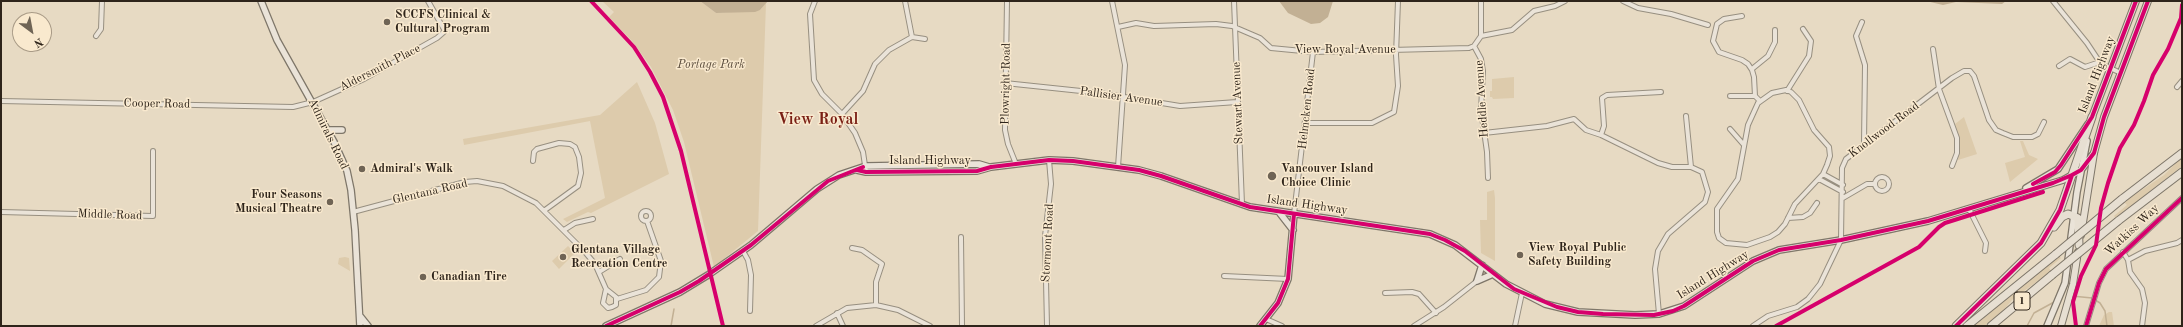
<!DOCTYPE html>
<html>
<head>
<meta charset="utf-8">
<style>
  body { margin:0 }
  #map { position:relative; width:2183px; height:327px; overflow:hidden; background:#e7dac3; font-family:"Old Standard TT",serif }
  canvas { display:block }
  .frame { position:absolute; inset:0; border:2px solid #2e241a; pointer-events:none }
  .north { position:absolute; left:12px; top:12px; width:40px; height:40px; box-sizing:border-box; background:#f9e9ce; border:1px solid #a89a86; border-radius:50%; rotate:148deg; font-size:11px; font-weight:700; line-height:16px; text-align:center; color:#2e241a }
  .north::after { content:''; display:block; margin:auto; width:14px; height:18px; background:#6f6455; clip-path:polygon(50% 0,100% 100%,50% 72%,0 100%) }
</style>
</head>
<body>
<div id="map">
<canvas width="2183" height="327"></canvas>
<div class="frame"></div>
<div class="north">N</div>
</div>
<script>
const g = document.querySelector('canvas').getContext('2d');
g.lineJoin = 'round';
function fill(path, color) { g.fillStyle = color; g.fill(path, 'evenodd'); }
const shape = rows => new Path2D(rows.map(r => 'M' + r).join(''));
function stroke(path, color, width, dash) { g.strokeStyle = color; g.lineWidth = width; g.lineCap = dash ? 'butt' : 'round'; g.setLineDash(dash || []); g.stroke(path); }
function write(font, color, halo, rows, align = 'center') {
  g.font = font + ' "Old Standard TT",serif'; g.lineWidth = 3; g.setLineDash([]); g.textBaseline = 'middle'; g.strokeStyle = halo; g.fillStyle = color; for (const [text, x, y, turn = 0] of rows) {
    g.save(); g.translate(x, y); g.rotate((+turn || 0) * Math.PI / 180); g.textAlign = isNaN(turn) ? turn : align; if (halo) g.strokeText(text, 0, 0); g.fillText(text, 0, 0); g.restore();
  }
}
fill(shape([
  [602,1,700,1,716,13,760,10,766,3,758,231,714,267,684,142,673,110,651,67,632,41,609,17,614,12],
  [1514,77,1514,98,1493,99,1492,97,1490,97,1490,91,1492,91,1492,79],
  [637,82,655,123,669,174,591,213,588,212,567,222,563,219,605,198,590,121,464,145,463,139,600,115],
  [1964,117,1977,154,1958,160,1959,140,1955,124],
  [2020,141,2023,141,2029,155,2038,159,2010,182,2005,163,2025,157],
  [2182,157,2182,166,2116,218,2114,216,2127,205,2124,202,2164,175],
  [1494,190,1495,198,1495,261,1481,253,1480,220,1487,220,1487,192],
  [568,246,575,253,559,269,552,261],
  [2059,256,2061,258,2049,268,2051,271,2012,300,2002,312,1984,326,1974,326],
  [345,257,349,258,350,271,338,264,339,258],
  [2109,312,2112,312,2114,326,2099,326,2104,315]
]), '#ddcbac');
fill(shape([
  [700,1,768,1,760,10,755,12,716,13],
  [1279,1,1333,1,1328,17,1320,23,1311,24,1288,13],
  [1926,1,2006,1,2002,4,1956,2,1943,5]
]), '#c2b094');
stroke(shape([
  [2072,296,2092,298,2100,303,2105,311,2107,326],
  [671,326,674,309],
  [2027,326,2034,313,2056,301]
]), '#c2b094', 1.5);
const street = shape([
  [815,1,810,14,814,80,822,94,842,114,855,133,863,152,866,172],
  [905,1,912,37],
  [1007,1,1005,130,1008,144,1016,164],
  [1112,1,1125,65,1118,167],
  [1234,1,1242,204],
  [1481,1,1481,36],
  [1623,1,1638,8,1671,14,1708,25],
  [2053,1,2087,43,2101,64,2121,73],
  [1742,16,1724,19,1717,24,1713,41,1719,52,1742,60,1748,64,1752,70,1754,77,1755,96,1760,101],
  [1862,22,1856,36,1865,65,1864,143],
  [1118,27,1136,23,1154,26,1216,24,1232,26,1260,38,1271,48,1313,52,1469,48,1474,46,1481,36,1512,30,1534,11,1555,6,1565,1],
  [96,36,101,29,102,1],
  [1474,46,1481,59,1483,71,1481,110,1487,152,1488,178],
  [1933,49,1939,89,1957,138,1957,153,1952,166],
  [2059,66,2070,59,2085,67,2100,62],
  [1752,69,1768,56,1775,42,1775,30],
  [1005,83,1100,93,1180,106,1237,102],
  [2177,87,2182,81],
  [1786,90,1791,92,1799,100,1814,130,1829,147,1830,156,1827,165,1823,174,1795,204,1785,224,1778,232,1770,237,1747,245,1726,243,1719,238,1717,232,1717,209,1738,179,1748,125,1758,103,1772,93,1786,90],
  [1787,91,1809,56,1811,41,1803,29],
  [1730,96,1755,96],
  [1,101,293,107,313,102,364,79,437,38,445,31,428,1],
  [842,114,863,91,875,64,889,50,912,37,925,39],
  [1686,116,1691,167],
  [1306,123,1372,123,1394,112,1398,86,1396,55,1398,1],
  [1730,129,1744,145],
  [1484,133,1547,126,1574,119,1586,130,1601,135,1658,163,1672,167,1691,167,1702,172,1708,192,1705,202,1668,234,1658,251,1655,269,1659,314],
  [1601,135,1604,126,1602,98,1607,95,1661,92],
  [533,161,534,152,537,149,559,143,570,144,575,147,579,157,581,173,578,186,545,210],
  [1823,174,1843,185],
  '1875 184a7 7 0 1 1 14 0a7 7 0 1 1-14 0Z',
  [1819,179,1843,192],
  [1843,198,1867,184,1875,184],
  [1969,209,1986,243,1985,251],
  '641 216a5 5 0 1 1 10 0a5 5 0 1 1-10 0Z',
  [1,212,153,216,153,151],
  [353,212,465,182,477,181,503,186,536,203,585,252,595,264,606,289,616,297,616,305,612,307,608,308,603,303,606,289],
  [1294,214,1313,52],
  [1788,218,1803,217,1810,213,1817,203],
  [564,230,575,223,593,219],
  [961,237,962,326],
  [852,248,862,250,882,264,876,282,876,305],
  [743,251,748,260,751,275,750,311],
  [2123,252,2128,260,2130,272,2142,289,2145,303,2142,326],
  [2128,260,2145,251,2177,243,2182,240],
  [599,272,620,259],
  [1224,276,1288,279],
  [1385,293,1412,292,1419,294,1436,313],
  [617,299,646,290,659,277,661,261,647,221],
  [837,313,843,326],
  [1266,319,1282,326],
  [816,326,847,308,876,305,898,310,930,326],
  [1047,326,1045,236,1051,184,1049,160],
  [1414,326,1444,307,1477,281],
  [1515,326,1522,293],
  [1753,326,1768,316,1797,307,1808,299,1820,284,1841,240,1842,168,1846,159,1952,78,1964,71,1970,71,1974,76,1989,120,1996,130,2003,133,2013,137,2032,137,2038,134,2044,122],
  [2086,326,2099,283,2106,269,2182,198]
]);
const secondary = shape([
  [261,1,277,40,334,142,347,171,351,190,355,230,360,326],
  [328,130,342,130],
  [857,170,866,172,977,171,991,167,1049,160,1073,161,1139,170,1161,176,1250,207,1430,234,1455,245,1506,284,1545,304,1578,312,1635,315,1659,314,1684,306,1753,261,1779,250,1841,240,1928,221,2063,180,2081,170,2094,153],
  [2026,188,2058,169,2088,124],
  [1279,212,1293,230],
  [1477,281,1493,274],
  [1477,281,1482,265],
  [360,316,368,326],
  [606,326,680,292,708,275,751,245,817,189,839,175,866,166,979,164,989,167],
  [1260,326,1278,303,1288,279,1294,214],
  [2047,326,2065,283,2077,192,2087,141]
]);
const primary = shape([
  [2092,117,2136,1],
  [2081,235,2094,153,2104,117,2148,1],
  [2061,326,2073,284,2078,252]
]);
const highway = shape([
  [2122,199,2182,153],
  [2118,221,2182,172],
  [2054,227,2062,217,2068,214,2078,218,2079,245],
  [1956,326,2041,243,2060,210,2092,117],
  [1967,326,2056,254],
  [1991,326,2052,275]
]);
stroke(street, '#978f80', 6);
stroke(secondary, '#7e7669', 8);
stroke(primary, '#7e7669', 8);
stroke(highway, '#7e7669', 9);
stroke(street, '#eae3d8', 4);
stroke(secondary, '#eae3d8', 5.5);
stroke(primary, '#e7dfd2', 6);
stroke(highway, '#e7dfd2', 7);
const highwayBridge = shape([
  [2056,254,2122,199],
  [2052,275,2118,221]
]);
stroke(highwayBridge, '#7e7669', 9, []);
stroke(highwayBridge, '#e7dfd2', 7);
stroke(shape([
  [591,1,634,47,650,72,663,97,681,151,723,326],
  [857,170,866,172,977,171,991,167,1049,160,1073,161,1139,170,1161,176,1250,207,1430,234,1445,240,1465,251,1514,289,1557,307,1578,312,1603,314,1654,315,1673,311,1684,306,1753,261,1779,250,1841,240,1928,221,2053,183,2072,175,2081,170,2094,153,2104,117,2148,1],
  [2033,184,2055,172,2061,165,2092,117,2136,1],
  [606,326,680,292,699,281,751,245,828,181,863,167],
  [1260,326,1278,303,1288,279,1294,214],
  [1776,326,1919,247,1939,227,1945,223,2043,192],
  [1956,326,2041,243,2060,210,2072,175],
  [2076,326,2073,302,2081,276,2096,245,2101,208,2108,183,2120,148,2134,125,2144,101,2153,75,2168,49,2181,18,2182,5],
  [2086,326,2099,283,2106,269,2182,198]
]), '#d6006c', 4);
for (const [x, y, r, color] of [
  [387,22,4,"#6f6455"],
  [362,169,4,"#6f6455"],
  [1272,176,5,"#6f6455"],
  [330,202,4,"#6f6455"],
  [1520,255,4,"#6f6455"],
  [563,257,4,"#6f6455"],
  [423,277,4,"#6f6455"]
]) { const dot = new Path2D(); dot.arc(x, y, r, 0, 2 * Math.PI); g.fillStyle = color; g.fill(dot); stroke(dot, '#f9e9ce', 1.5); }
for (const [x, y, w] of [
  [2022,301,16]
]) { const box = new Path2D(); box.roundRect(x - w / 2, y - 9, w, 18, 3); g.fillStyle = '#f9e9ce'; g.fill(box); stroke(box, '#2e241a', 1); }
write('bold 11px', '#2e241a', null, [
  ["1",2022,301]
]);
write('bold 12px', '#2e241a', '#f9e9ce', [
  ["SCCFS Clinical &",395,15],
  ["Cultural Program",395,29],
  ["Admiral's Walk",370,169],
  ["Vancouver Island",1281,169],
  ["Choice Clinic",1281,183],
  ["Four Seasons",322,195,"right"],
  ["Musical Theatre",322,209,"right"],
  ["View Royal Public",1528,248],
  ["Safety Building",1528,262],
  ["Glentana Village",571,250],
  ["Recreation Centre",571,264],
  ["Canadian Tire",431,277]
], 'left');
write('12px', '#2e241a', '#f9e9ce', [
  ["View Royal Avenue",1345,50],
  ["Aldersmith Place",380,68,-27],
  ["Island Highway",2097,75,-69],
  ["Plowright Road",1006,84,-89],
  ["Pallisier Avenue",1121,97,8],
  ["Heddle Avenue",1482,99,-94],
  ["Stewart Avenue",1238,103,-92],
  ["Cooper Road",157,104,1],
  ["Helmcken Road",1307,109,-84],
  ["Knollwood Road",1884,130,-37],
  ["Admirals Road",328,134,64],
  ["Island Highway",930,161],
  ["Glentana Road",430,192,-13],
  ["Island Highway",1307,205,8],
  ["Middle Road",110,215,2],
  ["Watkiss Way",2132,230,-43],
  ["Stormont Road",1048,243,-87],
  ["Island Highway",1713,275,-32]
]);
write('italic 12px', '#584a3a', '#f9e9ce', [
  ["Portage Park",711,65]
]);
write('bold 16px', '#7a1f14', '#f9e9ce', [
  ["View Royal",818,120]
]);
</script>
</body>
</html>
